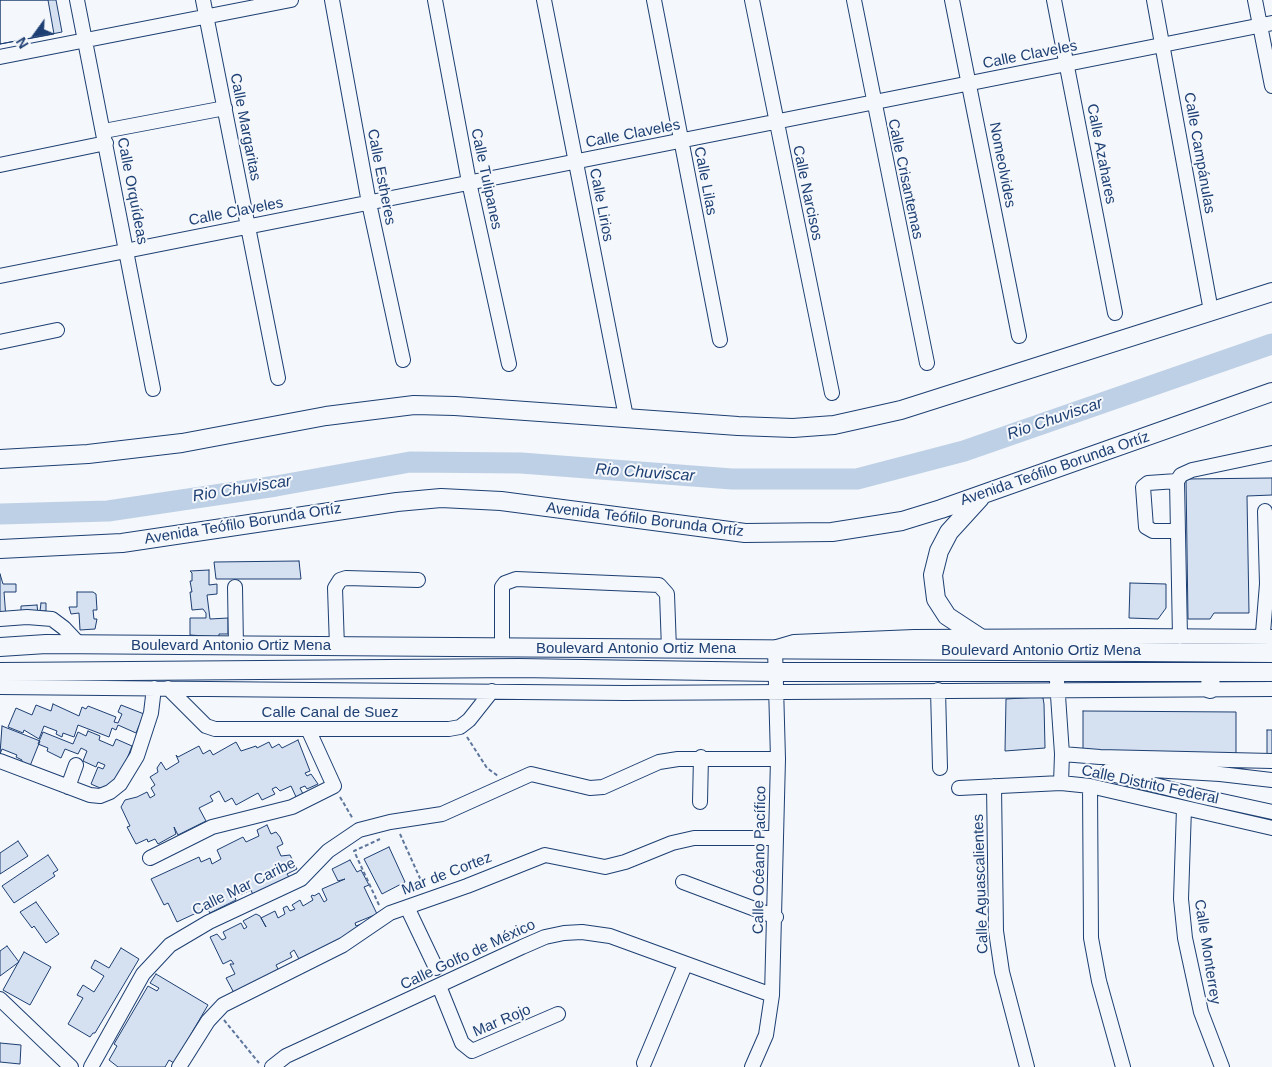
<!DOCTYPE html>
<html>
<head>
<meta charset="utf-8">
<style>
  body { margin:0 }
  #map { position:relative; width:1272px; height:1067px; overflow:hidden; background:#f4f7fb; font-family:Arial,sans-serif }
  canvas { display:block }
  .north { position:absolute; left:10px; top:10px; width:50px; height:50px; -webkit-text-stroke:4px #f4f7fb; paint-order:stroke; rotate:238deg; font-size:14px; font-weight:700; line-height:20px; text-align:center; color:#1d3f73 }
  .north::after { content:''; display:block; margin:auto; width:18px; height:22px; background:#1d3f73; clip-path:polygon(50% 0,100% 100%,50% 72%,0 100%) }
</style>
</head>
<body>
<div id="map">
<canvas width="1272" height="1067"></canvas>
<div class="north">N</div>
</div>
<script>
const g = document.querySelector('canvas').getContext('2d');
g.lineJoin = 'round';
const shape = rows => new Path2D(rows.map(r => 'M' + r).join(''));
function stroke(path, color, width, dash) { g.strokeStyle = color; g.lineWidth = width; g.lineCap = dash ? 'butt' : 'round'; g.setLineDash(dash || []); g.stroke(path); }
function fill(path, color) { g.fillStyle = color; g.fill(path, 'evenodd'); }
function write(font, color, halo, rows, align = 'center') {
  g.font = font + ' Arial,sans-serif'; g.lineWidth = 4; g.setLineDash([]); g.textBaseline = 'middle'; g.strokeStyle = halo; g.fillStyle = color; for (const [text, x, y, turn = 0] of rows) {
    g.save(); g.translate(x, y); g.rotate((+turn || 0) * Math.PI / 180); g.textAlign = isNaN(turn) ? turn : align; if (halo) g.strokeText(text, 0, 0); g.fillText(text, 0, 0); g.restore();
  }
}
stroke(shape([
  [0,514,108,511,276,486,410,462,521,463,732,479,857,479,964,451,1272,344]
]), '#bed0e5', 21);
const building = shape([
  [0,0,48,0,54,34,0,44,0,0],
  [0,0,56,0,62,32,0,44,0,0],
  [1272,478,1272,495,1247,496,1249,613,1214,613,1210,619,1188,619,1186,479,1272,478],
  [299,561,301,579,216,579,214,562,299,561],
  [209,570,209,585,217,584,217,594,207,595,210,619,228,618,228,634,219,634,219,637,190,635,190,618,206,618,206,613,203,609,192,610,190,592,192,592,190,581,192,581,192,573,190,571,209,570],
  [0,574,3,584,16,584,16,592,4,592,6,618,0,618,0,574],
  [1130,583,1166,584,1166,608,1158,619,1129,618,1130,583],
  [77,592,93,592,96,594,97,610,93,610,94,619,97,619,95,629,80,630,79,613,71,614,69,607,77,607,77,592],
  [41,603,46,603,46,611,40,611,41,603],
  [37,605,38,614,21,615,21,606,37,605],
  [1039,697,1043,698,1044,704,1045,748,1005,751,1006,699,1039,697],
  [53,704,79,716,82,707,86,709,88,706,116,717,114,722,118,723,122,714,118,712,121,705,144,714,136,733,118,725,116,730,112,728,109,737,78,725,74,737,63,733,62,737,56,734,57,731,44,726,39,739,24,730,23,733,8,727,16,708,32,715,36,705,51,711,53,704],
  [1083,711,1236,712,1236,756,1083,756,1083,711],
  [2,726,40,741,30,766,21,763,22,760,16,757,17,755,2,749,0,754,2,726],
  [1267,730,1272,730,1272,756,1267,756,1267,730],
  [88,731,100,736,99,740,113,746,116,739,132,746,120,777,107,791,91,784,98,767,103,769,105,765,98,762,96,767,83,761,87,751,81,748,78,754,65,749,61,758,47,751,48,748,38,744,43,732,73,744,78,732,86,736,88,731],
  [298,740,310,771,305,773,307,776,311,774,318,784,307,789,305,786,300,788,304,796,297,799,291,786,280,791,276,787,272,789,275,794,262,800,258,793,236,805,232,798,225,802,219,791,210,796,213,801,199,808,206,821,178,835,174,827,176,834,158,844,155,839,148,842,147,839,136,844,127,827,130,826,121,807,125,800,137,797,147,792,150,798,155,795,151,788,155,785,150,777,158,772,157,768,161,762,166,770,179,762,176,755,178,757,199,746,203,754,210,750,213,755,236,742,241,751,256,746,257,748,269,742,272,748,279,744,282,748,298,740],
  [267,825,271,834,276,832,280,837,283,844,277,847,281,856,290,855,297,869,287,874,289,877,253,895,251,890,235,897,236,900,210,913,207,908,177,922,168,903,164,905,151,879,199,857,201,862,210,858,212,864,221,859,217,850,243,837,246,842,259,836,257,830,267,825],
  [18,841,28,856,0,874,0,853,18,841],
  [389,847,405,882,382,894,364,859,389,847],
  [48,855,58,870,53,873,55,876,14,903,2,886,48,855],
  [350,860,357,872,361,870,369,885,364,887,377,914,355,923,356,926,364,923,363,928,299,959,294,950,290,953,292,957,276,965,279,971,234,993,226,978,235,974,230,964,234,964,231,960,223,964,210,937,217,934,222,940,226,938,223,932,241,923,244,929,247,927,243,921,256,914,260,916,266,927,261,918,275,911,278,918,285,914,283,908,287,906,290,911,295,909,292,905,300,900,303,906,313,900,311,896,313,895,314,896,319,893,324,902,327,900,322,889,345,879,338,881,332,869,350,860],
  [36,902,59,934,46,943,34,926,32,928,20,912,36,902],
  [7,946,19,962,0,976,0,951,7,946],
  [121,948,139,959,95,1033,93,1033,90,1037,68,1024,83,998,77,995,83,985,94,992,104,976,91,968,95,960,109,968,121,948],
  [24,952,51,967,30,1005,3,990,24,952],
  [156,974,208,1005,174,1063,169,1060,165,1067,118,1067,109,1060,117,1046,114,1044,148,986,157,991,159,988,150,983,156,974],
  [0,1043,21,1045,20,1064,0,1062,0,1043]
]);
fill(building, '#d5e0f0');
stroke(building, '#1d3f73', 1);
const minor = shape([
  [77,0,153,389],
  [203,0,278,378],
  [332,0,369,203,403,360],
  [435,0,469,182,509,364],
  [544,0,626,417],
  [654,0,720,340],
  [752,0,832,393],
  [854,0,927,363],
  [952,0,1019,336],
  [1054,0,1115,313],
  [1154,0,1211,311],
  [1255,0,1272,86],
  [0,57,291,0],
  [104,131,225,108],
  [0,165,106,143],
  [0,276,1272,23],
  [0,342,57,330],
  [1177,481,1148,483,1143,487,1146,527,1153,531,1177,531],
  [235,587,236,646],
  [0,619,27,617,52,619,64,628,80,645],
  [1180,637,1177,481,1181,475,1192,470,1272,453],
  [1262,645,1267,584,1265,511],
  [337,647,335,588,340,580,346,578,418,580],
  [502,648,502,587,505,583,516,579,659,585,667,594,669,649],
  [1057,681,1062,754,1061,783],
  [0,687,625,693,1272,689],
  [168,688,206,726,215,729,449,729,460,727,469,720,492,691],
  [938,690,940,768],
  [1062,754,1100,757,1272,761],
  [0,761,90,795,100,796,110,792,120,784,137,756,151,713,154,688],
  [1272,780,1220,774,1135,769,1112,768,1108,771,1111,774,1199,796,1272,812],
  [994,786,996,931,1002,972,1027,1067],
  [1090,786,1091,938,1099,981,1123,1067],
  [68,787,76,765],
  [959,788,1061,783,1090,786,1272,828],
  [700,802,701,757],
  [1184,808,1181,899,1185,938,1201,1012,1222,1067],
  [150,858,212,827,292,807,334,786,308,729],
  [683,882,776,917],
  [407,907,436,968],
  [439,986,462,1043,472,1051,558,1014],
  [0,999,71,1067],
  [644,1063,685,965],
  [91,1067,143,974,170,945,209,922,301,879,328,851,359,830,390,822,442,814,531,774,590,788,603,787,659,762,678,759,778,759],
  [179,1067,208,1021,223,1005,343,945,390,913,467,886,545,855,605,867,625,862,672,843,694,838,775,838],
  [272,1067,286,1056,522,947,545,937,564,933,582,932,610,936,772,995],
  [752,1067,766,1035,772,995,778,759,775,649,777,647,794,642,914,637,1137,636,1272,637]
]);
const major = shape([
  [0,459,88,454,182,443,326,416,414,405,455,406,738,426,793,428,834,425,901,410,1272,292],
  [0,549,122,543,397,502,441,498,501,501,745,533,832,532,902,521,941,509,1272,392],
  [979,637,947,616,936,599,933,575,939,551,949,532,980,498],
  [0,647,46,644,1272,653],
  [0,672,519,668,775,672,1272,672],
  [1210,689,1211,672]
]);
stroke(minor, '#1d3f73', 16);
stroke(major, '#1d3f73', 20);
stroke(shape([
  [467,737,487,768,498,776],
  [340,797,353,819],
  [400,834,423,885,413,891],
  [379,905,354,851,380,839],
  [224,1020,259,1063]
]), '#5e769c', 2, [4, 2.5]);
stroke(minor, '#f4f7fb', 14);
stroke(major, '#f4f7fb', 18);
write('15px', '#1d3f73', '#f4f7fb', [
  ["Calle Claveles",1030,55,-11],
  ["Calle Margaritas",245,127,79],
  ["Calle Claveles",633,134,-11],
  ["Calle Campánulas",1199,153,80],
  ["Calle Azahares",1101,154,79],
  ["Nomeolvides",1002,165,79],
  ["Calle Estheres",381,177,79],
  ["Calle Tulipanes",486,179,78],
  ["Calle Crisantemas",905,179,78],
  ["Calle Lilas",705,181,79],
  ["Calle Orquídeas",132,191,79],
  ["Calle Narcisos",807,193,78],
  ["Calle Lirios",601,205,79],
  ["Calle Claveles",236,212,-11],
  ["Avenida Teófilo Borunda Ortíz",1055,469,-19],
  ["Avenida Teófilo Borunda Ortíz",645,520,7],
  ["Avenida Teófilo Borunda Ortíz",243,524,-9],
  ["Boulevard Antonio Ortiz Mena",231,646],
  ["Boulevard Antonio Ortiz Mena",636,649],
  ["Boulevard Antonio Ortiz Mena",1041,651],
  ["Calle Canal de Suez",330,713],
  ["Calle Distrito Federal",1150,785,12],
  ["Calle Océano Pacífico",760,860,-89],
  ["Mar de Cortez",447,874,-21],
  ["Calle Aguascalientes",981,884,-92],
  ["Calle Mar Caribe",244,887,-26],
  ["Calle Monterrey",1207,952,81],
  ["Calle Golfo de México",468,955,-25],
  ["Mar Rojo",502,1021,-23]
]);
write('italic 16px', '#1d3f73', '#f4f7fb', [
  ["Rio Chuviscar",1055,419,-19],
  ["Rio Chuviscar",645,473,4],
  ["Rio Chuviscar",242,489,-9]
]);
</script>
</body>
</html>
